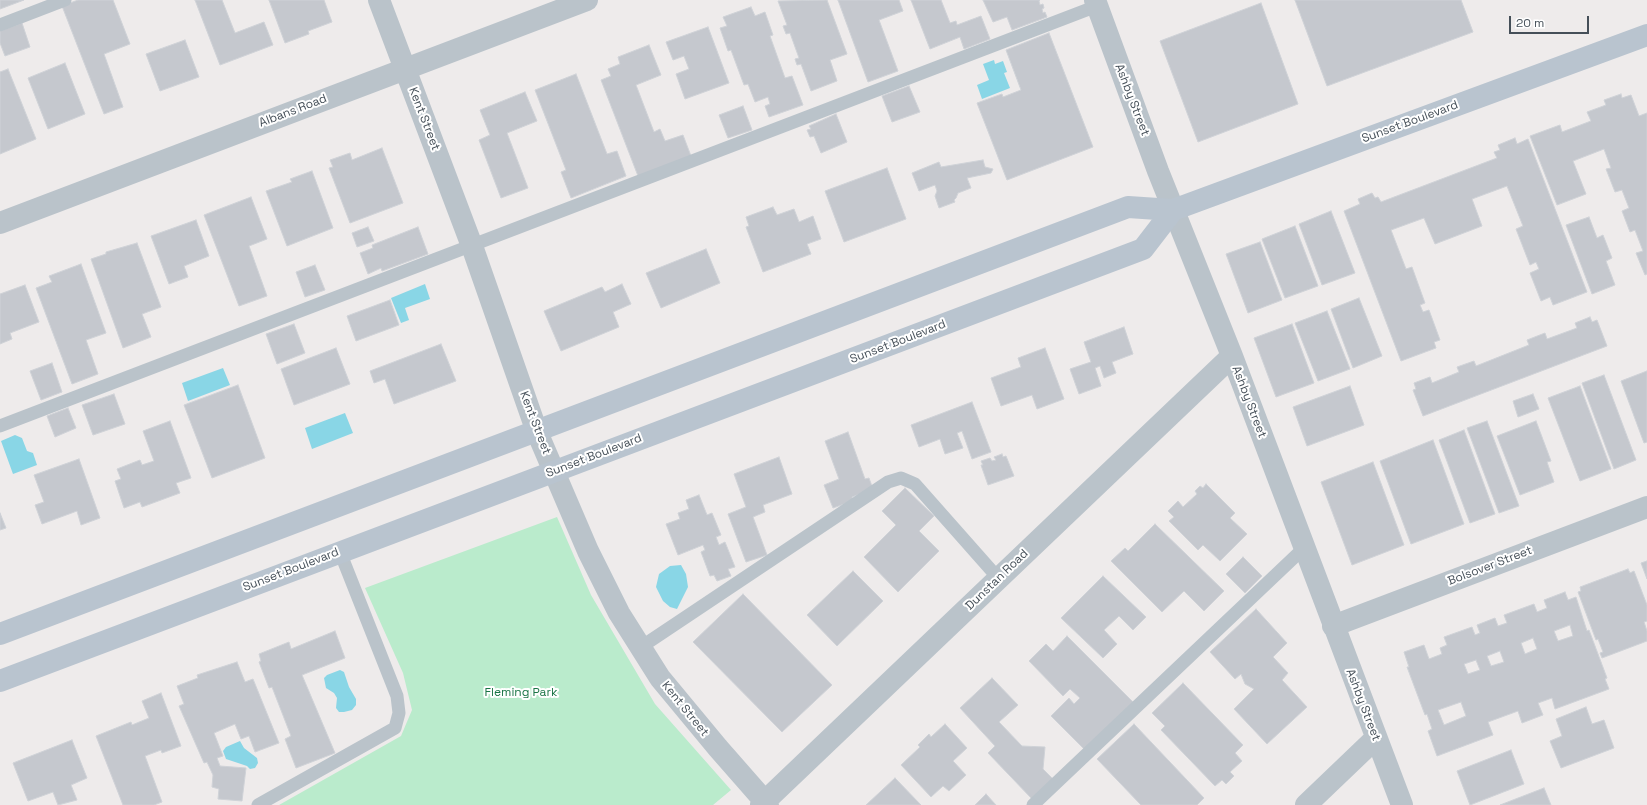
<!DOCTYPE html>
<html>
<head>
<meta charset="utf-8">
<style>
  body { margin:0 }
  #map { position:relative; width:1647px; height:805px; overflow:hidden; background:#eeebeb; font-family:"Space Grotesk",sans-serif }
  canvas { display:block }
  .scale { position:absolute; left:1509px; top:16px; width:80px; height:18px; box-sizing:border-box; border:2px solid #454f58; border-top:0; padding-left:5px; font-size:12px; line-height:14px; white-space:nowrap; color:#454f58; -webkit-text-stroke:3px #fff; paint-order:stroke }
</style>
</head>
<body>
<div id="map">
<canvas width="1647" height="805"></canvas>
<div class="scale">20 m</div>
</div>
<script>
const g = document.querySelector('canvas').getContext('2d');
g.lineJoin = 'round';
function fill(path, color) { g.fillStyle = color; g.fill(path, 'evenodd'); }
const shape = rows => new Path2D(rows.map(r => 'M' + r).join(''));
function stroke(path, color, width, dash) { g.strokeStyle = color; g.lineWidth = width; g.lineCap = dash ? 'butt' : 'round'; g.setLineDash(dash || []); g.stroke(path); }
function write(font, color, halo, rows, align = 'center') {
  g.font = font + ' "Space Grotesk",sans-serif'; g.lineWidth = 4; g.setLineDash([]); g.textBaseline = 'middle'; g.strokeStyle = halo; g.fillStyle = color; for (const [text, x, y, turn = 0] of rows) {
    g.save(); g.translate(x, y); g.rotate((+turn || 0) * Math.PI / 180); g.textAlign = isNaN(turn) ? turn : align; if (halo) g.strokeText(text, 0, 0); g.fillText(text, 0, 0); g.restore();
  }
}
fill(shape([
  [557,517,591,595,655,704,731,790,713,805,279,805,401,736,412,710,403,673,365,588]
]), '#baebcc');
fill(shape([
  [994,60,995,64,1003,61,1007,72,1004,73,1010,88,982,99,977,85,989,80,983,64],
  [425,284,430,299,405,308,409,320,401,323,391,298],
  [223,368,230,385,188,401,182,383],
  [345,413,353,433,312,449,305,428],
  [15,435,22,438,27,451,33,453,37,465,13,474,1,441],
  [681,565,686,574,688,587,677,609,670,607,663,601,656,587,659,574,670,566],
  [340,670,344,672,349,687,356,699,356,705,352,710,344,712,339,712,336,708,337,698,334,693,326,688,324,678,327,675],
  [240,741,244,748,257,758,258,763,255,768,250,769,247,766,226,759,223,751,226,747]
]), '#89d6e6');
const building = shape([
  [0,0,24,0,0,9,0,0],
  [78,0,113,0,130,44,104,54,123,107,104,114,62,6,78,0],
  [195,0,222,0,235,33,264,22,273,45,220,65,195,0],
  [269,0,324,0,332,22,308,31,309,34,285,43,269,0],
  [827,0,847,54,830,60,837,81,811,91,801,64,797,65,795,59,799,58,790,33,786,34,783,26,787,25,778,1,827,0],
  [838,0,899,0,903,11,879,20,898,71,868,82,838,0],
  [911,0,941,0,950,23,956,21,957,25,981,16,990,39,964,49,960,37,930,49,911,0],
  [983,0,1040,0,1039,1,1040,5,1043,4,1044,8,1042,9,1043,13,1045,12,1047,17,1012,30,1007,17,993,22,983,0],
  [1295,0,1461,0,1473,32,1327,86,1295,0],
  [1261,3,1298,104,1198,142,1160,41,1261,3],
  [751,7,755,16,765,12,773,35,770,36,785,78,792,76,803,105,769,117,765,106,770,104,768,97,755,102,748,84,744,85,731,50,728,51,720,28,727,26,723,17,751,7],
  [22,23,30,47,5,56,0,43,0,31,22,23],
  [708,27,729,83,685,99,676,74,689,69,684,56,673,60,666,42,708,27],
  [1049,33,1093,147,1007,180,977,103,1002,94,1003,97,1021,90,1006,50,1049,33],
  [185,40,199,77,160,91,146,54,185,40],
  [649,45,661,75,636,85,654,132,660,129,665,141,683,135,691,156,638,176,601,80,611,76,608,69,620,64,618,57,649,45],
  [65,63,85,114,48,129,28,78,65,63],
  [8,69,36,139,0,154,0,72,8,69],
  [576,74,607,154,617,151,626,176,571,198,561,172,566,170,535,90,576,74],
  [909,86,920,112,892,122,882,96,909,86],
  [525,92,537,121,507,133,528,188,501,198,479,140,490,135,480,110,525,92],
  [1621,94,1622,98,1631,95,1639,116,1647,113,1647,274,1645,275,1636,253,1643,251,1635,230,1630,232,1622,211,1629,208,1622,190,1615,192,1606,169,1611,168,1604,149,1573,161,1586,194,1557,205,1530,136,1560,125,1562,132,1591,121,1587,112,1606,105,1604,100,1621,94],
  [743,106,752,130,728,138,719,115,743,106],
  [836,114,847,142,821,153,814,136,810,137,807,130,811,129,809,126,836,114],
  [1515,138,1517,144,1528,139,1587,292,1553,305,1550,297,1541,301,1530,273,1539,269,1536,262,1530,265,1516,229,1523,226,1507,186,1472,199,1482,226,1435,244,1424,218,1391,230,1406,269,1412,267,1425,303,1420,305,1423,312,1429,310,1440,340,1434,342,1436,348,1401,361,1344,211,1360,204,1358,199,1372,193,1375,198,1378,197,1381,202,1497,158,1494,152,1500,150,1498,145,1515,138],
  [382,148,403,203,350,223,329,168,333,167,330,160,350,153,352,160,382,148],
  [983,160,985,167,993,169,991,173,967,178,971,188,958,193,956,198,954,200,955,202,939,208,935,196,937,191,935,185,919,191,912,173,939,162,941,167,983,160],
  [887,168,906,219,844,242,825,191,887,168],
  [312,171,333,228,287,246,266,191,292,182,290,179,312,171],
  [251,197,267,239,249,246,267,296,239,306,204,215,251,197],
  [773,207,777,215,794,209,799,222,813,216,821,239,807,244,811,254,763,272,746,227,749,226,746,217,773,207],
  [1331,211,1355,273,1322,285,1299,224,1331,211],
  [1589,217,1597,238,1603,235,1612,258,1606,261,1615,285,1592,294,1566,225,1589,217],
  [196,220,209,256,184,266,188,277,169,284,151,236,196,220],
  [1295,226,1318,286,1285,298,1262,239,1295,226],
  [368,227,374,241,357,247,352,233,368,227],
  [418,227,428,254,382,271,381,268,368,274,360,253,373,248,372,245,418,227],
  [1260,242,1282,300,1248,313,1226,254,1260,242],
  [137,243,161,307,142,314,151,337,123,348,91,259,106,254,106,252,137,243],
  [706,249,720,283,661,308,646,273,706,249],
  [81,264,106,333,86,340,98,374,72,384,36,288,52,282,49,276,81,264],
  [315,265,325,290,305,297,296,272,315,265],
  [622,284,631,304,613,312,619,327,561,351,544,311,602,287,605,292,622,284],
  [25,285,39,322,10,333,12,339,0,344,0,294,25,285],
  [1359,298,1382,356,1353,368,1331,309,1359,298],
  [390,300,399,325,356,341,347,316,390,300],
  [1327,311,1350,369,1318,381,1295,323,1327,311],
  [1590,317,1592,322,1597,320,1607,346,1423,416,1413,390,1416,389,1414,383,1430,377,1432,383,1459,372,1457,367,1474,361,1476,366,1529,345,1527,340,1545,333,1547,339,1577,328,1575,323,1590,317],
  [294,324,305,353,277,364,266,334,294,324],
  [1292,324,1314,383,1276,397,1254,338,1292,324],
  [1124,327,1133,354,1112,362,1116,373,1104,378,1100,366,1095,368,1101,386,1079,394,1070,369,1091,362,1084,342,1124,327],
  [441,344,456,381,394,404,385,379,374,383,370,371,441,344],
  [336,348,350,384,294,405,281,369,336,348],
  [1045,348,1064,399,1037,409,1032,395,1001,406,991,378,1021,367,1018,358,1045,348],
  [52,363,62,392,41,400,30,371,52,363],
  [1647,371,1647,442,1644,443,1621,381,1647,371],
  [1604,375,1636,460,1614,469,1582,383,1604,375],
  [238,385,265,458,212,478,184,405,238,385],
  [1350,386,1364,425,1307,446,1293,407,1350,386],
  [1580,386,1611,469,1580,481,1548,398,1580,386],
  [114,394,125,424,93,435,82,405,114,394],
  [1533,394,1539,409,1518,417,1513,401,1533,394],
  [972,402,991,452,972,459,962,431,957,433,963,448,945,454,940,439,919,447,911,425,972,402],
  [68,408,76,428,55,437,47,416,68,408],
  [170,421,191,478,176,483,180,493,142,507,140,502,124,508,115,481,121,479,117,469,140,460,142,465,154,461,143,431,170,421],
  [1487,421,1519,506,1499,513,1467,428,1487,421],
  [1536,421,1551,461,1547,462,1554,482,1520,495,1497,436,1536,421],
  [1464,430,1495,514,1470,523,1439,440,1464,430],
  [848,432,865,479,869,478,873,489,852,497,853,501,833,508,824,485,839,479,825,441,848,432],
  [1433,440,1464,524,1411,544,1380,461,1433,440],
  [1002,454,1003,457,1006,456,1014,476,988,485,981,465,983,465,981,461,990,458,992,461,996,460,994,457,1002,454],
  [779,457,792,494,763,505,765,512,753,517,767,555,746,562,728,514,746,507,734,474,779,457],
  [79,459,100,518,81,525,77,511,42,524,35,505,44,502,34,475,79,459],
  [1373,462,1404,545,1352,565,1321,482,1373,462],
  [1206,484,1235,513,1230,518,1247,534,1220,561,1203,545,1198,550,1169,521,1174,517,1168,511,1178,501,1183,507,1197,494,1195,491,1200,486,1203,488,1206,484],
  [905,488,934,516,919,531,939,551,898,592,864,557,896,525,882,511,905,488],
  [699,495,707,515,712,513,721,535,716,537,719,545,725,542,735,567,728,569,731,576,717,581,714,575,710,576,701,552,705,550,703,545,678,555,666,524,680,519,678,513,689,509,686,500,699,495],
  [0,513,6,528,0,530,0,513],
  [1155,524,1224,591,1204,611,1184,591,1162,612,1111,561,1125,548,1128,551,1155,524],
  [1243,557,1262,576,1245,593,1226,574,1243,557],
  [1647,561,1647,579,1641,563,1647,561],
  [1628,569,1630,573,1634,571,1647,605,1647,621,1644,622,1647,631,1647,641,1602,658,1600,653,1603,652,1598,639,1596,640,1578,592,1581,591,1580,587,1628,569],
  [853,571,883,601,837,646,807,615,853,571],
  [1103,576,1146,617,1133,630,1119,616,1104,630,1117,644,1103,658,1061,618,1103,576],
  [1565,592,1568,600,1576,597,1587,631,1589,630,1607,678,1605,679,1609,689,1555,709,1552,698,1538,703,1543,715,1522,723,1518,711,1488,722,1493,735,1437,756,1428,731,1432,729,1427,714,1425,715,1407,667,1409,667,1404,652,1424,645,1429,659,1442,654,1440,648,1447,645,1444,637,1472,627,1475,635,1480,633,1477,625,1495,618,1498,626,1507,623,1504,615,1534,604,1537,612,1547,608,1544,600,1565,592],
  [1570,625,1573,636,1558,641,1554,631,1570,625],
  [1533,638,1537,649,1525,654,1521,643,1533,638],
  [1500,651,1504,662,1491,666,1487,656,1500,651],
  [1476,660,1480,670,1468,674,1464,664,1476,660],
  [1461,702,1466,716,1444,725,1438,710,1461,702],
  [743,594,832,685,782,732,693,642,743,594],
  [1256,609,1287,643,1273,657,1288,673,1282,680,1307,707,1267,744,1234,709,1254,689,1245,684,1241,674,1235,679,1210,652,1256,609],
  [335,631,345,658,302,675,335,753,296,768,285,739,291,736,272,687,269,688,259,662,261,661,259,654,289,642,291,649,335,631],
  [1067,636,1133,702,1085,750,1051,716,1069,698,1074,704,1080,698,1070,689,1063,696,1029,661,1046,644,1053,651,1067,636],
  [237,662,245,682,253,679,279,743,255,752,249,736,241,739,235,724,214,733,223,756,217,758,220,766,246,768,242,801,218,799,219,789,212,787,213,775,207,762,204,763,179,706,184,704,177,686,198,678,197,675,237,662],
  [992,678,1018,705,999,722,1022,746,1045,747,1043,769,1053,779,1032,799,988,753,995,746,960,708,992,678],
  [1183,683,1243,745,1235,753,1242,761,1230,772,1234,776,1226,784,1222,780,1215,786,1161,730,1165,726,1152,713,1183,683],
  [161,693,181,746,162,753,161,750,145,756,162,802,154,805,123,805,96,736,131,722,132,725,149,718,142,701,161,693],
  [1586,707,1592,724,1604,720,1614,748,1561,768,1550,741,1562,736,1556,719,1586,707],
  [945,724,967,748,953,761,966,775,949,791,943,786,931,797,901,765,920,747,918,745,929,734,931,737,945,724],
  [1134,724,1204,798,1197,805,1141,805,1097,759,1134,724],
  [72,740,87,778,71,785,77,800,58,805,53,792,28,801,13,763,72,740],
  [1511,750,1524,784,1470,805,1457,771,1511,750],
  [895,778,921,805,866,805,895,778],
  [1544,788,1551,805,1500,805,1544,788],
  [986,794,996,805,975,805,986,794]
]);
fill(building, '#c5c8ce');
stroke(building, '#cfd2d7', 1);
stroke(shape([
  [0,25,65,0],
  [0,426,1097,6],
  [641,647,888,482,901,478,915,484,999,579],
  [258,805,395,728,399,713,397,696,340,552],
  [1033,805,1304,548]
]), '#bac3ca', 13);
stroke(shape([
  [379,0,472,246,537,432,588,551,619,613,660,678,718,748,768,805],
  [1095,0,1158,171,1232,356,1402,805],
  [0,223,587,0],
  [1333,626,1647,507],
  [761,805,1232,356],
  [1306,805,1376,738]
]), '#bac3ca', 22);
stroke(shape([
  [0,634,1128,207,1173,210,1647,35],
  [0,681,1143,249,1173,210]
]), '#b9c4cf', 22);
write('12px', '#454f58', '#fff', [
  ["Ashby Street",1132,100,69],
  ["Albans Road",293,111,-21],
  ["Kent Street",424,119,69],
  ["Sunset Boulevard",1410,122,-20],
  ["Sunset Boulevard",898,342,-21],
  ["Ashby Street",1249,402,69],
  ["Kent Street",535,423,69],
  ["Sunset Boulevard",594,456,-21],
  ["Bolsover Street",1490,566,-21],
  ["Sunset Boulevard",291,570,-21],
  ["Dunstan Road",997,580,-44],
  ["Ashby Street",1363,705,69],
  ["Kent Street",685,709,51]
]);
write('12px', '#1a7445', '#fff', [
  ["Fleming Park",521,693]
]);
</script>
</body>
</html>
